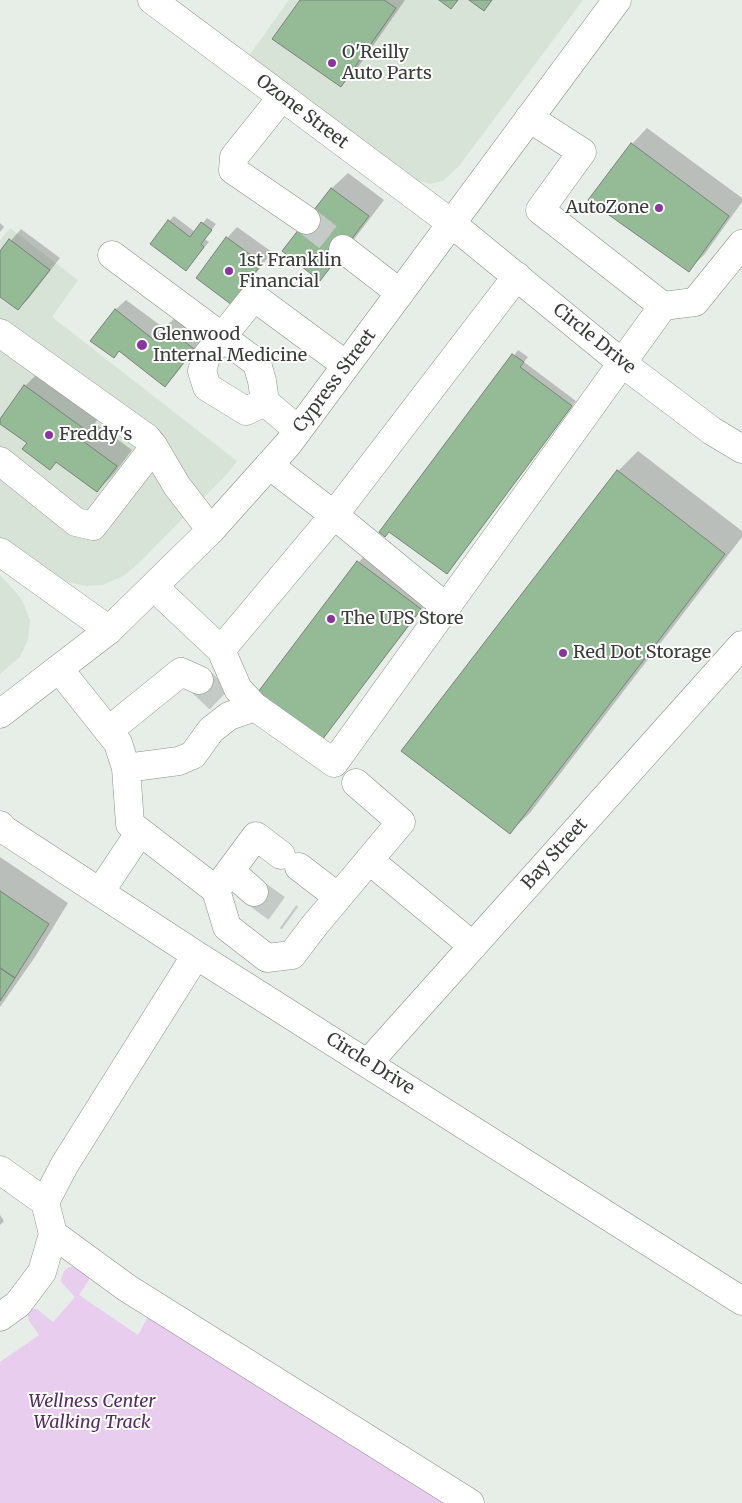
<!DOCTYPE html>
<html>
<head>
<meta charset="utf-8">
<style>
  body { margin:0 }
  canvas { display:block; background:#e7eee8 }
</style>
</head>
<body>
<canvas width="742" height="1503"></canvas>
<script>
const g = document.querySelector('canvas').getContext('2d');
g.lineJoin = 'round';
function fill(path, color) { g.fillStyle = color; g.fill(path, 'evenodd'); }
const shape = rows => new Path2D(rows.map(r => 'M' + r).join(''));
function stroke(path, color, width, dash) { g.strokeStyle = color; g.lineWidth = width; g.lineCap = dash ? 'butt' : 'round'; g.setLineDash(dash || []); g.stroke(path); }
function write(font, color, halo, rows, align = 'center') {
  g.font = font + ' Merriweather,serif'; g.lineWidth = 4; g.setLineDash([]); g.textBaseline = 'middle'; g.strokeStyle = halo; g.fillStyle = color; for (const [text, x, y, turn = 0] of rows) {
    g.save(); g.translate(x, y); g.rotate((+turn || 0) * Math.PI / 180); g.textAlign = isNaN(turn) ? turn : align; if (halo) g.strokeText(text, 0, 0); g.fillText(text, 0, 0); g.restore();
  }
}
fill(shape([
  [289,0,583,0,459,166,443,181,430,184,413,179,246,60],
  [10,228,78,280,52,317,237,461,227,474,141,561,125,575,103,585,86,586,64,581,0,538,0,240],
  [0,575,21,598,30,620,28,640,20,657,0,674]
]), '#d7e3d7');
fill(shape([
  [69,1267,74,1267,89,1276,89,1280,79,1295,138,1335,149,1315,455,1503,0,1503,0,1362,39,1335,29,1321,28,1315,31,1309,37,1309,53,1322,75,1297,62,1283,61,1280,64,1271]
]), '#e8cdef');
fill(shape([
  [302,0,405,0,356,70,341,85],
  [647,128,742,198,742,202,704,255,688,270,632,144],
  [348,173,384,200,336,263,320,279,284,251,332,188],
  [174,216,195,232,207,218,216,224,205,239,209,242,186,269,169,221],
  [0,223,4,227,0,232],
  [237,227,272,252,242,292,227,238],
  [21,229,60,258,29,298,18,309,0,295,0,253],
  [126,300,164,328,176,317,204,338,176,374,165,385,115,310],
  [518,350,528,357,524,362,576,401,452,567,390,530],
  [41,370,101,414,95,423,132,450,113,475,97,491,57,462,50,468,28,443,0,423,25,386],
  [638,451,742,531,742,537,530,813,509,833,618,471],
  [363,557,426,604,322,739,260,692],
  [0,857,68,903,35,957,0,1007],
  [0,1215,4,1221,0,1225]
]), '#0003');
const building = shape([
  [300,0,384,0,396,8,341,87,272,39,300,0],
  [439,0,458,0,451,9,439,0],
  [469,0,492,0,484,11,469,0],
  [631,143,729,216,689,272,588,200,631,143],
  [331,188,369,216,320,281,282,251,331,188],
  [168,220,190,237,201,222,212,230,201,244,204,247,186,271,150,244,168,220],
  [226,237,262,263,232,305,196,278,226,237],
  [9,239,50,270,18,310,0,297,0,251,9,239],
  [115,309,154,340,165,326,194,349,165,387,119,351,114,358,90,341,115,309],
  [512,354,524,362,520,367,572,406,447,574,389,532,385,537,379,532,512,354],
  [24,385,87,431,80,439,117,466,97,492,56,462,50,470,22,449,27,443,0,424,0,419,24,385],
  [617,470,725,554,510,834,401,751,617,470],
  [357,561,421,609,322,740,258,692,357,561],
  [0,891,49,924,15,978,0,968,0,891],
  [0,968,15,978,0,1001,0,968]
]);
fill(building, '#94bb96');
stroke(building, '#7b817b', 1);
stroke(shape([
  [306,220,343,249],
  [199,680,220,700],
  [254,892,290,918]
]), '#c4cac5', 28, [28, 14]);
const minor = shape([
  [152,0,451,223,622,363,712,431,742,449],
  [282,97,234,157,233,170,306,220],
  [529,118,582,152,540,210,663,306],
  [343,249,400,293],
  [112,255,257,363,262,381,265,402],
  [0,333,147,438,154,447,177,486,211,530],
  [298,430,265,402,246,411,207,387,202,371,206,357,254,297,346,365],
  [0,461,76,522,93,526,154,447],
  [269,465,334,515,447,608],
  [0,552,109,630],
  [154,587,221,650,238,689,255,707],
  [221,650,334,515,517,276],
  [59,669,118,743,126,768,130,824,216,890,256,836,281,855],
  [108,731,181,672,199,680],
  [126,768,179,761,193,755,211,730,229,716,255,707,334,763,663,306,695,302,742,244],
  [0,825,3,829,196,955,742,1301],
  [369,860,473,946],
  [299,867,338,897],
  [230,871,254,892],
  [216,890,227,927,267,958,292,955,314,926,401,822,356,783],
  [100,892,140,832],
  [196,955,65,1164,45,1202,53,1234,127,1288,470,1503],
  [368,1063,742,645],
  [0,1170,45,1202],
  [0,1317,18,1304,42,1272,53,1234]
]);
const major = shape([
  [0,714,109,630,211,530,288,444,617,0]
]);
stroke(minor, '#8b918b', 29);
stroke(major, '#8b918b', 29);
stroke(minor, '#fff', 28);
stroke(major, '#fff', 28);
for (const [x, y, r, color] of [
  [332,63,5,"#8b33a0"],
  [659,208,5,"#8b33a0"],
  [229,271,5,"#8b33a0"],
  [142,345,6,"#8b33a0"],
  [49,435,5,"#8b33a0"],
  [331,619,5,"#8b33a0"],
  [563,653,5,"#8b33a0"]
]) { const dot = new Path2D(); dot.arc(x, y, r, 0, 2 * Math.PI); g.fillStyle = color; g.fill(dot); stroke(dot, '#fff', 2); }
write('18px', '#393c39', '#fff', [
  ["O'Reilly",342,53],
  ["Auto Parts",342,74],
  ["AutoZone",649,208,"right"],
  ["1st Franklin",239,261],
  ["Financial",239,282],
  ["Glenwood",153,335],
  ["Internal Medicine",153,356],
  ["Freddy's",59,435],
  ["The UPS Store",341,619],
  ["Red Dot Storage",573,653]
], 'left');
write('18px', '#393c39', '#fff', [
  ["Ozone Street",302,112,37],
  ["Circle Drive",594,339,39],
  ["Cypress Street",335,381,-53],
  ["Bay Street",555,854,-48],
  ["Circle Drive",370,1064,32]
]);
write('italic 18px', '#562d60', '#fff', [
  ["Wellness Center",92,1402],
  ["Walking Track",92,1423]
]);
</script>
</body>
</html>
